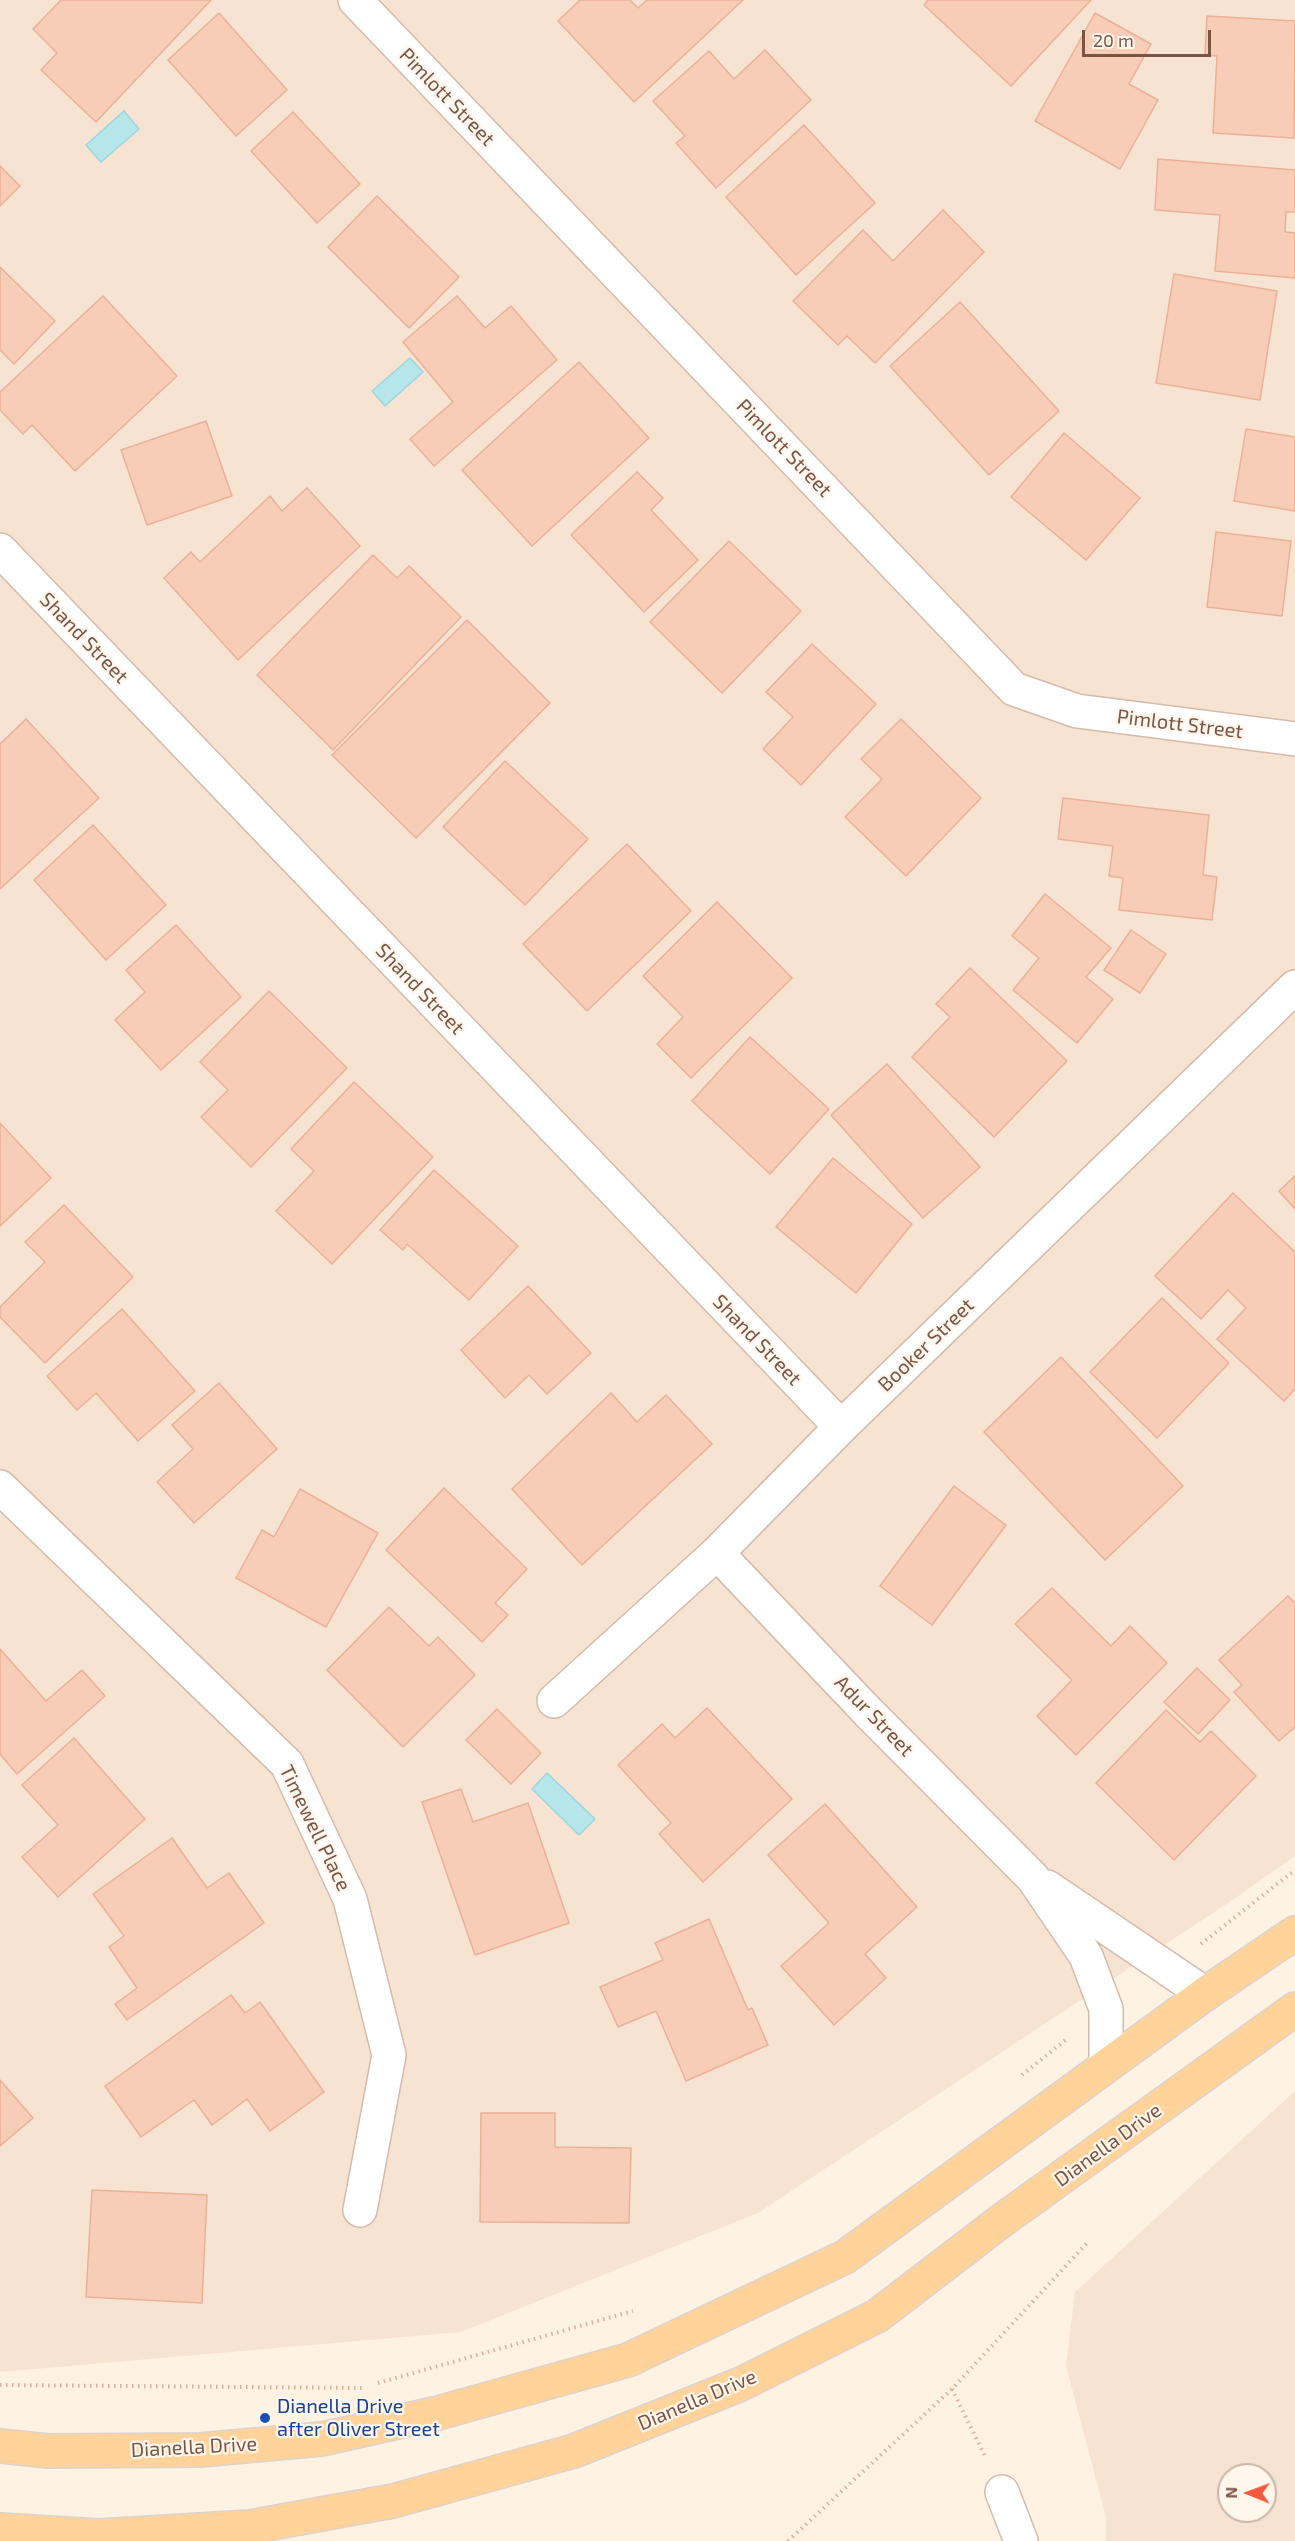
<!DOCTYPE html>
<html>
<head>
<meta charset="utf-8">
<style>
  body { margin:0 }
  #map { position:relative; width:1295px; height:2541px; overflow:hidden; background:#fef2e3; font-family:"Exo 2",sans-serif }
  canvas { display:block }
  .north { position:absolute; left:1217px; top:2463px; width:60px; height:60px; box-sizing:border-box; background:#fff6ec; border:2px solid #cab6aa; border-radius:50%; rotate:271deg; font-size:16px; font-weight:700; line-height:24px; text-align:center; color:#7a5546 }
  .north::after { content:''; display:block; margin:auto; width:21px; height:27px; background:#f5593c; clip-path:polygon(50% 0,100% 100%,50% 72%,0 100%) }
  .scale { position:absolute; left:1082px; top:30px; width:129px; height:27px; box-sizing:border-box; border:3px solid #7a5546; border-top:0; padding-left:8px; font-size:18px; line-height:21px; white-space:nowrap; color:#7a5546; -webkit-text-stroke:4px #fff6ec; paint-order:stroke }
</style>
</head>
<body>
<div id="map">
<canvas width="1295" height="2541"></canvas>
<div class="north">N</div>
<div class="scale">20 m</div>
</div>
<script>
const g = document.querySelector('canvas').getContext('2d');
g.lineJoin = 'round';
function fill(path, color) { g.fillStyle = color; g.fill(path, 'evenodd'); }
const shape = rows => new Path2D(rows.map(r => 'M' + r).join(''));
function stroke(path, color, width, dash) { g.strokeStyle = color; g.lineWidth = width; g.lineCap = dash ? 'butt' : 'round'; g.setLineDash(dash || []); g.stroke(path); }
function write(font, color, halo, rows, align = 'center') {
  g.font = font + ' "Exo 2",sans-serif'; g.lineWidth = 4.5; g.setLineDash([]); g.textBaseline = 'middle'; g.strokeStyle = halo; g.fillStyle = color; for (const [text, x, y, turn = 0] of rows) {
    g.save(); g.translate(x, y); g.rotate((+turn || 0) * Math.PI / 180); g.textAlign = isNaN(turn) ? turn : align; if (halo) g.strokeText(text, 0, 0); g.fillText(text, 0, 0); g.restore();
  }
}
fill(shape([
  [0,0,1295,0,1295,1856,1231,1901,758,2213,461,2332,0,2372],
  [1295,2091,1295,2541,1106,2541,1106,2517,1066,2366,1075,2292],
  [1229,2475,1265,2475,1265,2511,1229,2511]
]), '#f7e3d1');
const water = shape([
  [124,111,139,129,101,162,86,145,124,111],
  [410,358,423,372,385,406,372,391,410,358],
  [547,1773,595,1819,579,1835,532,1789,547,1773]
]);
fill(water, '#b6e6ea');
stroke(water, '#9bd7dd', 1.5);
const building = shape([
  [61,0,211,0,96,122,41,70,57,53,33,29,61,0],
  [580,0,630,0,638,8,647,0,743,0,634,102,558,21,580,0],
  [928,0,1091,0,1011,86,924,5,928,0],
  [219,13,287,90,236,136,168,60,219,13],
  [1095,13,1151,44,1129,84,1158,100,1120,169,1035,121,1095,13],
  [1207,16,1295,21,1294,138,1213,133,1217,56,1205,55,1207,16],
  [765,50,811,100,716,188,676,143,685,136,653,101,709,51,734,79,765,50],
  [293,112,360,184,317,223,251,151,293,112],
  [804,125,875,203,796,275,726,197,804,125],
  [1158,159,1295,170,1295,212,1286,212,1285,232,1295,233,1295,278,1215,271,1220,215,1155,210,1158,159],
  [0,166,20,186,0,206,0,166],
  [377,196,459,277,409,328,328,247,377,196],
  [943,210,984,252,875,363,847,336,838,345,793,301,863,230,893,261,943,210],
  [0,267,55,321,14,364,0,350,0,267],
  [1174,274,1277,291,1260,400,1156,383,1174,274],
  [103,296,177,376,75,471,32,425,23,434,0,410,0,392,103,296],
  [457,296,485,328,511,306,557,360,434,466,410,439,453,402,403,342,457,296],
  [960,302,1059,411,989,475,890,366,960,302],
  [579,362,649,438,532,546,462,470,579,362],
  [206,421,232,496,147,525,121,450,206,421],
  [1246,429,1295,437,1295,511,1234,501,1246,429],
  [1064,433,1140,498,1086,560,1011,497,1064,433],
  [637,472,663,498,651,510,698,560,644,612,571,535,637,472],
  [307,488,360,546,238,660,164,578,191,552,200,562,270,496,282,511,307,488],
  [1216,532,1291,541,1282,616,1207,607,1216,532],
  [729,541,801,611,722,693,650,622,729,541],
  [373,555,397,578,409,566,461,617,333,750,257,675,373,555],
  [467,620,550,703,416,838,332,755,467,620],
  [812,644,876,704,801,785,763,749,793,717,766,692,812,644],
  [26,719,99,798,0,889,0,744,26,719],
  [901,719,981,798,906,876,845,817,882,779,861,759,901,719],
  [505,761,588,839,525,905,443,827,505,761],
  [1063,798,1209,815,1203,875,1217,877,1212,920,1119,910,1123,878,1109,876,1113,846,1058,839,1063,798],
  [93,825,166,905,106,960,34,880,93,825],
  [627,844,691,911,587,1011,523,944,627,844],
  [1045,894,1111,948,1086,977,1113,999,1077,1043,1013,990,1039,958,1012,936,1045,894],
  [717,902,792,978,691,1078,657,1044,683,1017,643,976,717,902],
  [176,925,241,997,161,1070,115,1020,145,992,126,970,176,925],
  [1131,930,1166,954,1140,993,1104,970,1131,930],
  [970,968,1067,1061,994,1137,912,1057,950,1017,936,1004,970,968],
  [269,991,347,1068,251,1167,201,1117,228,1090,200,1062,269,991],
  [750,1037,829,1109,770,1174,692,1101,750,1037],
  [887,1064,980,1167,923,1218,831,1115,887,1064],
  [354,1082,433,1157,332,1264,276,1211,314,1171,291,1149,354,1082],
  [0,1123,51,1178,0,1226,0,1123],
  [833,1158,912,1224,856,1293,776,1227,833,1158],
  [434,1170,518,1246,469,1300,407,1244,403,1250,380,1230,434,1170],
  [1295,1176,1295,1209,1279,1191,1295,1176],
  [1233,1193,1295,1252,1295,1389,1284,1401,1217,1339,1246,1308,1228,1290,1201,1319,1155,1276,1233,1193],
  [64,1205,133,1277,45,1363,0,1317,0,1307,45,1262,25,1242,64,1205],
  [528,1286,591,1353,547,1394,529,1375,505,1398,461,1350,528,1286],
  [1162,1298,1229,1363,1157,1438,1090,1372,1162,1298],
  [122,1309,195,1391,138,1441,96,1393,77,1410,47,1376,122,1309],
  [1061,1357,1183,1486,1105,1560,984,1432,1061,1357],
  [219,1383,277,1449,194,1523,157,1482,193,1449,172,1425,219,1383],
  [611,1393,637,1422,666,1395,712,1444,582,1565,512,1489,611,1393],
  [954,1486,1006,1525,932,1625,880,1586,954,1486],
  [444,1488,527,1569,495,1603,508,1615,482,1642,386,1550,444,1488],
  [300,1489,378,1533,326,1627,236,1578,262,1530,274,1537,300,1489],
  [1052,1588,1111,1646,1130,1626,1167,1663,1076,1755,1037,1716,1072,1680,1015,1624,1052,1588],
  [1288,1596,1295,1603,1295,1727,1279,1741,1234,1692,1242,1685,1219,1660,1288,1596],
  [389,1607,429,1646,438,1637,475,1675,403,1747,327,1670,389,1607],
  [0,1649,46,1701,82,1670,105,1696,17,1774,0,1754,0,1649],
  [1197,1668,1230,1700,1198,1734,1164,1702,1197,1668],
  [707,1708,792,1799,703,1882,659,1834,671,1823,618,1765,662,1724,675,1738,707,1708],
  [497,1709,541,1753,511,1784,466,1740,497,1709],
  [1166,1710,1200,1742,1211,1731,1256,1776,1174,1860,1096,1783,1166,1710],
  [74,1738,145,1819,58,1897,22,1857,58,1825,22,1785,74,1738],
  [461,1789,473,1822,528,1803,569,1923,475,1955,422,1802,461,1789],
  [825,1804,917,1907,865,1954,886,1978,834,2025,781,1966,829,1923,768,1855,825,1804],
  [172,1838,207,1888,229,1873,264,1923,127,2020,115,2004,137,1988,109,1947,124,1936,93,1894,172,1838],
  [709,1919,748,2010,752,2008,768,2045,686,2081,656,2011,618,2027,600,1987,663,1960,655,1943,709,1919],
  [231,1995,245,2013,260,2002,324,2092,270,2131,247,2099,212,2125,194,2100,141,2137,105,2086,231,1995],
  [0,2080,33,2118,0,2146,0,2080],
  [481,2113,555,2113,555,2147,631,2148,629,2223,480,2222,481,2113],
  [92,2190,207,2195,202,2303,86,2297,92,2190]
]);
fill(building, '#f7cdb8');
stroke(building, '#ebb197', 1.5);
const street = shape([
  [355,0,1014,689,1077,711,1295,739],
  [0,550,841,1427],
  [0,1487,287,1764,350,1899,389,2055,360,2210],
  [717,1553,868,1712,1033,1878,1086,1956,1106,2009,1106,2066],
  [554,1701,717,1553,841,1427,1295,987],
  [1047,1887,1205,1994],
  [1002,2492,1021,2541]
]);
const primary = shape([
  [0,2446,48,2451,200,2450,322,2439,438,2413,628,2360,845,2257,1205,1994,1295,1933],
  [0,2530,99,2536,250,2527,393,2501,574,2451,741,2384,877,2316,1001,2221,1295,2009]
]);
stroke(street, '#d4bbab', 36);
stroke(primary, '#dcd3cf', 36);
stroke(shape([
  [1201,1944,1295,1870],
  [1022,2075,1068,2038],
  [378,2383,633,2311],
  [0,2385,362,2388],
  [952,2389,986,2458],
  [788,2541,952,2389,1087,2243]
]), '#dcb09b', 4, [1.5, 4.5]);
stroke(street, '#fff', 33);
stroke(primary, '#ffd39a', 33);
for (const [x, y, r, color] of [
  [265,2418,6,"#1a4fb4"]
]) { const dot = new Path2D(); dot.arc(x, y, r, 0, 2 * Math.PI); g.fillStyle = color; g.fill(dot); stroke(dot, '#fff6ec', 2); }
write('20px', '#7a5546', '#fff6ec', [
  ["Pimlott Street",447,97,46],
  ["Pimlott Street",784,448,46],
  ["Shand Street",84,638,46],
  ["Pimlott Street",1180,724,7],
  ["Shand Street",420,989,46],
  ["Shand Street",757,1340,46],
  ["Booker Street",926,1345,-44],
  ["Adur Street",874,1716,46],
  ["Timewell Place",315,1828,64],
  ["Dianella Drive",1108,2145,-36],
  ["Dianella Drive",697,2400,-23],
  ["Dianella Drive",194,2447,-3]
]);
write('20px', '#164399', '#fff6ec', [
  ["Dianella Drive",277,2406],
  ["after Oliver Street",277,2429]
], 'left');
</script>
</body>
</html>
